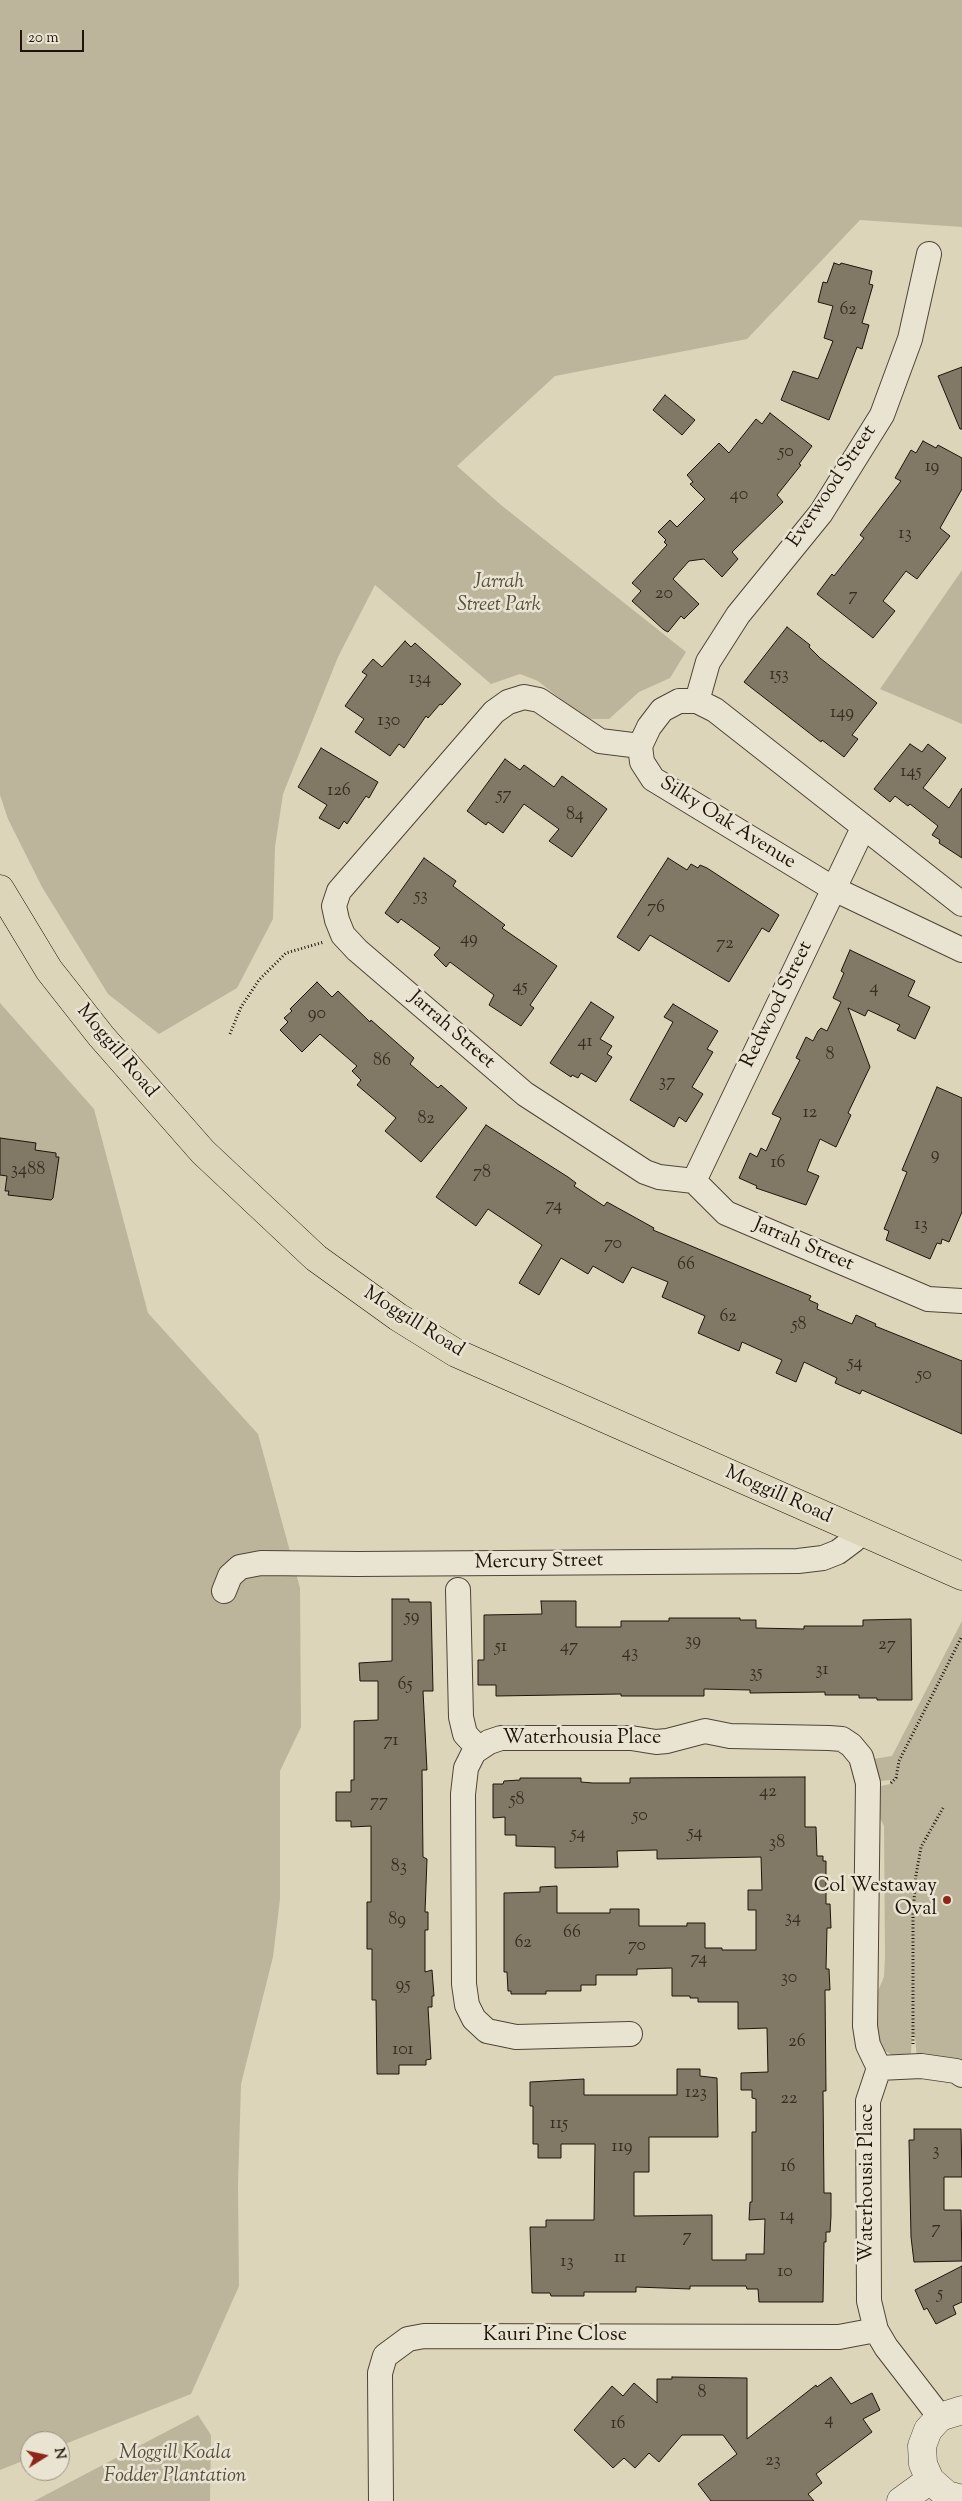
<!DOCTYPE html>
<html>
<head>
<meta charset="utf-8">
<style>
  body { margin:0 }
  #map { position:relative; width:962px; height:2501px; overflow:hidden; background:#ddd5ba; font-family:"Sorts Mill Goudy",serif }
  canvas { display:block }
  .north { position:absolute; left:20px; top:2431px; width:50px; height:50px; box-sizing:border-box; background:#e9e4d2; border:1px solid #999182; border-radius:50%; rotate:80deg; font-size:14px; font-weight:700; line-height:20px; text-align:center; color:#20140a }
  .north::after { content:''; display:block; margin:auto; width:18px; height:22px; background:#8f2418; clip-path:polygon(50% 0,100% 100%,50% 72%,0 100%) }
  .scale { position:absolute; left:20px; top:30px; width:64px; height:22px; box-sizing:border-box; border:2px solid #20140a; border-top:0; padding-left:6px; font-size:15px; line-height:18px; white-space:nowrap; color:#20140a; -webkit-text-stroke:4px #e9e4d2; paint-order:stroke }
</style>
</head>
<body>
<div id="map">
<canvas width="962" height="2501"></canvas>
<div class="north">N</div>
<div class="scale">20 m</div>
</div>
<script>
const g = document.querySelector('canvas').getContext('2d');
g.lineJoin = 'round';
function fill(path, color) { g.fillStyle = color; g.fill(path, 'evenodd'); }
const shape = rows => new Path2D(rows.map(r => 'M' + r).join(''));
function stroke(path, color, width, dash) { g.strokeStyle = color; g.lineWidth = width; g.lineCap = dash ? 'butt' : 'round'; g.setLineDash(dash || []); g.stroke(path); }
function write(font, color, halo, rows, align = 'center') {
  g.font = font + ' "Sorts Mill Goudy",serif'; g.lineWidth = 5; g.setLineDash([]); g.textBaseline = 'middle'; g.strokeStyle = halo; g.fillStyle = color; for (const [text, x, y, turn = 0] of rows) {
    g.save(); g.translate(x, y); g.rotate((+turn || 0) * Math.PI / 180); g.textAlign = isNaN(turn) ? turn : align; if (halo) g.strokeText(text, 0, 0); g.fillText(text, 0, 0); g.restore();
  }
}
fill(shape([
  [0,0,962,0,962,227,860,220,747,339,555,376,457,466,501,505,686,652,670,678,639,692,609,719,590,719,568,705,538,681,520,674,491,684,375,585,338,657,283,794,275,847,273,919,237,988,159,1034,108,994,42,887,8,819,0,795],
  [962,570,962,724,880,689],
  [0,1003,94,1109,148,1313,258,1434,300,1588,301,1727,280,1771,280,1899,273,1957,241,2084,238,2186,239,2286,191,2394,60,2446,60,2441,30,2441,30,2458,0,2470],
  [962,1621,962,2060,917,2058,915,2038,912,2037,911,2053,909,2058,896,2057,883,2050,875,2040,877,1993,884,1977,885,1957,884,1826,878,1814,876,1787,890,1784,890,1780,881,1781,877,1778,873,1759,892,1756],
  [198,2415,211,2435,210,2501,34,2501]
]), '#bdb49c');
const building = shape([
  [834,263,840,265,841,263,872,271,869,284,873,285,862,323,869,325,862,349,857,347,829,420,781,400,793,371,818,379,833,341,824,338,833,306,818,302,823,282,827,283,834,263],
  [962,367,962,429,960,429,938,376,962,367],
  [665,395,695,420,682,435,653,410,665,395],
  [770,413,812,446,799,464,801,465,777,495,783,502,732,552,738,559,722,577,704,559,689,561,673,579,699,604,684,619,681,616,668,632,664,630,632,601,641,591,632,583,667,545,664,542,666,540,658,532,670,520,677,527,705,499,690,484,693,482,687,475,719,443,729,453,756,419,762,424,770,413],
  [923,441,936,448,938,445,962,458,962,489,940,528,950,536,917,579,906,571,883,601,895,611,873,638,817,594,832,574,834,576,864,538,860,535,901,481,895,478,911,450,916,453,923,441],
  [787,627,810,645,809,647,820,658,877,703,852,735,858,739,844,757,822,740,821,742,744,682,787,627],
  [405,641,411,647,415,643,461,684,442,705,440,704,428,718,426,716,404,748,399,744,390,756,355,732,364,719,345,706,367,675,362,672,373,659,382,667,405,641],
  [910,744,922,752,928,744,946,758,923,788,949,808,962,788,962,858,939,843,940,840,932,835,938,826,910,804,908,806,895,796,890,802,874,789,910,744],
  [321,748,378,782,369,798,366,796,347,824,344,821,339,829,319,818,327,805,298,787,321,748],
  [505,759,520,770,524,765,554,787,562,776,607,809,572,857,549,841,559,829,524,804,503,833,488,822,486,825,467,811,505,759],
  [424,858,456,881,453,886,505,925,502,928,557,966,530,1005,534,1008,521,1026,489,1005,494,995,450,962,446,967,434,955,440,948,401,919,398,923,385,913,424,858],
  [668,858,687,870,691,864,698,868,700,865,707,868,779,915,769,932,762,928,729,982,650,935,639,951,617,937,668,858],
  [850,950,915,981,908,996,930,1007,915,1039,897,1030,900,1025,868,1010,865,1016,848,1008,870,1067,848,1113,851,1115,836,1147,820,1139,807,1171,819,1176,806,1205,756,1188,757,1186,739,1178,750,1153,757,1157,761,1148,766,1151,781,1118,772,1114,800,1060,796,1058,806,1037,813,1041,818,1031,821,1028,827,1031,841,1002,833,998,844,973,841,971,850,950],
  [317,982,332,997,338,991,370,1022,371,1020,414,1058,410,1064,438,1088,441,1085,467,1108,421,1162,385,1131,396,1118,357,1085,361,1080,352,1071,357,1066,320,1034,302,1052,280,1030,288,1022,284,1018,292,1011,290,1009,317,982],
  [591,1002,614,1017,600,1039,612,1046,607,1054,612,1057,596,1082,581,1073,578,1078,572,1075,571,1077,550,1063,591,1002],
  [673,1004,718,1031,707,1049,713,1052,692,1087,703,1094,686,1122,679,1117,674,1127,630,1100,673,1022,664,1017,673,1004],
  [937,1087,962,1098,962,1212,949,1242,942,1239,941,1244,937,1243,930,1259,886,1240,889,1231,884,1229,907,1172,902,1170,937,1087],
  [486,1125,568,1177,576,1183,574,1186,604,1206,607,1202,654,1228,653,1230,811,1296,809,1300,818,1304,817,1309,852,1324,856,1315,876,1324,875,1326,962,1361,962,1434,862,1390,860,1394,835,1383,837,1378,804,1362,796,1382,776,1373,782,1360,742,1342,739,1351,698,1333,705,1316,662,1297,668,1282,632,1267,623,1283,593,1266,588,1274,561,1258,539,1295,519,1283,542,1245,488,1209,476,1226,436,1197,486,1125],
  [0,1138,36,1143,35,1150,56,1153,56,1157,59,1157,53,1198,51,1200,8,1195,9,1191,5,1191,7,1176,0,1175,0,1138],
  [392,1599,409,1599,409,1602,431,1602,433,1691,423,1691,427,1770,422,1770,423,1857,427,1859,425,1912,428,1912,428,1930,425,1930,425,1972,432,1970,434,1996,432,1996,432,2007,428,2007,431,2059,426,2060,426,2065,399,2065,399,2074,377,2074,376,2000,372,2000,372,1949,367,1949,367,1902,371,1902,371,1826,351,1827,351,1821,336,1821,336,1792,351,1792,351,1780,354,1780,354,1721,378,1720,378,1681,360,1681,359,1663,392,1661,392,1599],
  [541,1601,576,1601,576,1627,621,1627,621,1621,669,1621,669,1618,740,1618,740,1620,756,1620,756,1628,804,1629,804,1626,863,1626,863,1620,911,1619,912,1700,877,1700,877,1698,859,1698,859,1695,825,1695,825,1692,750,1693,750,1690,704,1689,704,1696,621,1696,621,1694,496,1696,496,1685,478,1685,478,1660,484,1660,484,1615,542,1614,541,1601],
  [805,1777,805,1827,816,1827,817,1856,823,1856,823,1861,826,1861,826,1904,830,1904,831,1928,827,1928,826,1969,829,1969,830,1990,825,1990,826,2091,823,2091,824,2193,831,2193,831,2216,830,2232,826,2232,826,2242,824,2242,823,2302,759,2302,758,2289,747,2289,746,2286,690,2286,690,2289,636,2287,636,2292,584,2292,584,2296,551,2296,550,2293,532,2293,530,2227,546,2227,546,2220,594,2220,595,2144,561,2144,561,2158,538,2158,538,2144,533,2144,533,2106,530,2106,530,2082,584,2079,584,2095,677,2095,677,2069,700,2069,700,2076,717,2078,718,2137,649,2137,649,2172,634,2172,634,2216,712,2215,712,2260,746,2260,746,2254,764,2254,765,2219,749,2220,750,2202,752,2202,752,2132,756,2132,756,2099,752,2098,752,2090,741,2090,741,2073,768,2072,767,2028,738,2029,738,2002,698,2002,698,1998,690,1998,690,1996,672,1996,672,1968,637,1969,637,1975,596,1975,596,1985,581,1985,581,1991,546,1991,546,1994,511,1994,511,1991,508,1991,507,1972,504,1972,504,1893,540,1892,540,1887,557,1886,557,1913,610,1913,610,1909,639,1909,639,1926,687,1926,687,1923,705,1923,705,1948,722,1948,722,1950,756,1950,756,1910,748,1910,748,1890,762,1890,761,1857,657,1859,657,1850,617,1851,618,1867,555,1868,555,1847,516,1846,516,1835,505,1835,505,1817,493,1818,493,1784,503,1784,504,1781,520,1780,520,1778,581,1778,581,1782,593,1783,630,1783,630,1778,805,1777],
  [914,2129,961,2129,962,2177,944,2177,944,2210,961,2210,962,2261,914,2262,911,2237,909,2140,914,2140,914,2129],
  [962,2266,962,2302,953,2306,956,2314,936,2324,927,2308,924,2310,915,2290,962,2266],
  [672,2377,747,2378,747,2439,816,2385,817,2387,831,2377,851,2404,872,2393,880,2410,863,2419,872,2432,816,2474,822,2483,808,2494,814,2501,711,2501,698,2484,737,2454,723,2435,682,2435,659,2462,649,2453,635,2468,624,2458,613,2468,574,2430,612,2386,623,2396,634,2383,657,2403,657,2379,672,2379,672,2377]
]);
fill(building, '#827866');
stroke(building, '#20140a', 1);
const minor = shape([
  [697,701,708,662,738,615,821,513,882,415,910,339,929,254],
  [640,746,600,741,539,700,524,697,508,702,494,712,339,891,334,906,337,920,343,935,357,950,525,1094,645,1172,659,1177,694,1181,726,1213,928,1299,962,1301],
  [962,904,715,710,697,701,679,701,662,710,649,727,640,746,642,762,653,779,834,889,962,950],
  [694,1181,863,828],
  [458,1590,461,1717,465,1734,478,1748],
  [224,1591,230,1576,240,1567,261,1563,357,1564,798,1561,823,1558,838,1552,854,1540,858,1531],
  [630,2034,516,2037,487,2031,474,2019,467,2005,464,1984,463,1794,466,1768,474,1752,489,1742,501,1738,631,1738,656,1742,667,1741,705,1731,730,1736,829,1738,842,1739,851,1745,861,1757,868,1783,865,2026,868,2045,879,2068,868,2101,869,2301,876,2330,886,2347,940,2417],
  [879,2068,921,2066,956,2071,962,2075],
  [381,2501,380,2373,385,2356,408,2339,424,2336,839,2337,876,2330]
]);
const tertiary = shape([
  [962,2410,940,2417,928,2430,922,2446,923,2464,930,2480,947,2495,962,2499],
  [901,2501,930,2480]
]);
const primary = shape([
  [0,889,49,970,101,1036,203,1152,316,1258,398,1317,456,1353,962,1576]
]);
stroke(minor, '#4f4436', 26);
stroke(tertiary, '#4f4436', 29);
stroke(primary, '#20140a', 29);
stroke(shape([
  [230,1034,241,1007,259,980,286,953,324,942],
  [891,1783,896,1778,899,1761,962,1636],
  [913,2044,913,1913,916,1875,921,1847,943,1808]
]), '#20140a', 3, [1, 2.5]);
stroke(minor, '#e9e4d2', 24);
stroke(tertiary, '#e9e4d2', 28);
stroke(primary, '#ddd5ba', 28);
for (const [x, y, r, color] of [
  [947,1900,5,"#8f2418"]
]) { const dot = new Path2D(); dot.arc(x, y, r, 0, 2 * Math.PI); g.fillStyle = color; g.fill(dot); stroke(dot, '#e9e4d2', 2); }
write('18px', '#382d21', null, [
  ["62",848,311],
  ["50",786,453],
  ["19",932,468],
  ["40",739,496],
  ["13",905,535],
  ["20",664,595],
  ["7",853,597],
  ["153",779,676],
  ["134",420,680],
  ["149",842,714],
  ["130",389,722],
  ["145",911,773],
  ["126",339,792],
  ["57",504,796],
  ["84",575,816],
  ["53",421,897],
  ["76",656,909],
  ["49",469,940],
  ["72",725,945],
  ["45",520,988],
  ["4",874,989],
  ["90",317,1015],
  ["41",585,1043],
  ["8",830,1056],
  ["86",382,1062],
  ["37",667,1083],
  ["12",810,1114],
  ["82",426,1120],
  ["9",935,1156],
  ["16",778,1164],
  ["3488",28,1171],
  ["78",482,1174],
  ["74",554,1207],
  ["13",921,1226],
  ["70",613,1245],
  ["66",686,1266],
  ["62",728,1318],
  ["58",799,1326],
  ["54",855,1364],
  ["50",924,1376],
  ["59",412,1618],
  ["39",693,1642],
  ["27",887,1646],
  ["51",501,1648],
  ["47",569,1648],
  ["43",630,1654],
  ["31",822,1671],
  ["35",756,1674],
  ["65",405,1686],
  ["71",391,1742],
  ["42",768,1793],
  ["58",517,1801],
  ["77",379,1803],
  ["50",640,1817],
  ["54",695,1834],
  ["54",578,1835],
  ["38",777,1844],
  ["83",399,1868],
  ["34",793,1919],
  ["89",397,1921],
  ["66",572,1934],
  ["62",523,1944],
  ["70",637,1947],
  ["74",699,1960],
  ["30",789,1979],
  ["95",403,1986],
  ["26",797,2043],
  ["101",403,2051],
  ["123",696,2094],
  ["22",789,2100],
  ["115",559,2125],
  ["119",622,2148],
  ["3",936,2152],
  ["16",788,2168],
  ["14",787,2217],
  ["7",936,2230],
  ["7",687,2238],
  ["11",620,2259],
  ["13",567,2263],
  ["10",785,2273],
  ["5",940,2295],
  ["8",702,2394],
  ["4",829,2421],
  ["16",618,2425],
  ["23",773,2462]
]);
write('20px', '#20140a', '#e9e4d2', [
  ["Everwood Street",833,487,-56],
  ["Silky Oak Avenue",727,824,32],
  ["Redwood Street",778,1005,-64],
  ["Jarrah Street",451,1031,41],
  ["Moggill Road",116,1052,50],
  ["Jarrah Street",803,1246,23],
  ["Moggill Road",413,1323,32],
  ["Moggill Road",778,1496,24],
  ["Mercury Street",539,1563,-1],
  ["Waterhousia Place",582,1740],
  ["Waterhousia Place",869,2183,-90],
  ["Kauri Pine Close",555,2337]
]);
write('italic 20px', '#574c3d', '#e9e4d2', [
  ["Jarrah",499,584],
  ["Street Park",499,607],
  ["Moggill Koala",175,2455],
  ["Fodder Plantation",175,2478]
]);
write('20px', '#20140a', '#e9e4d2', [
  ["Col Westaway",937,1888],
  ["Oval",937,1911]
], 'right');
</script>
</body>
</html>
